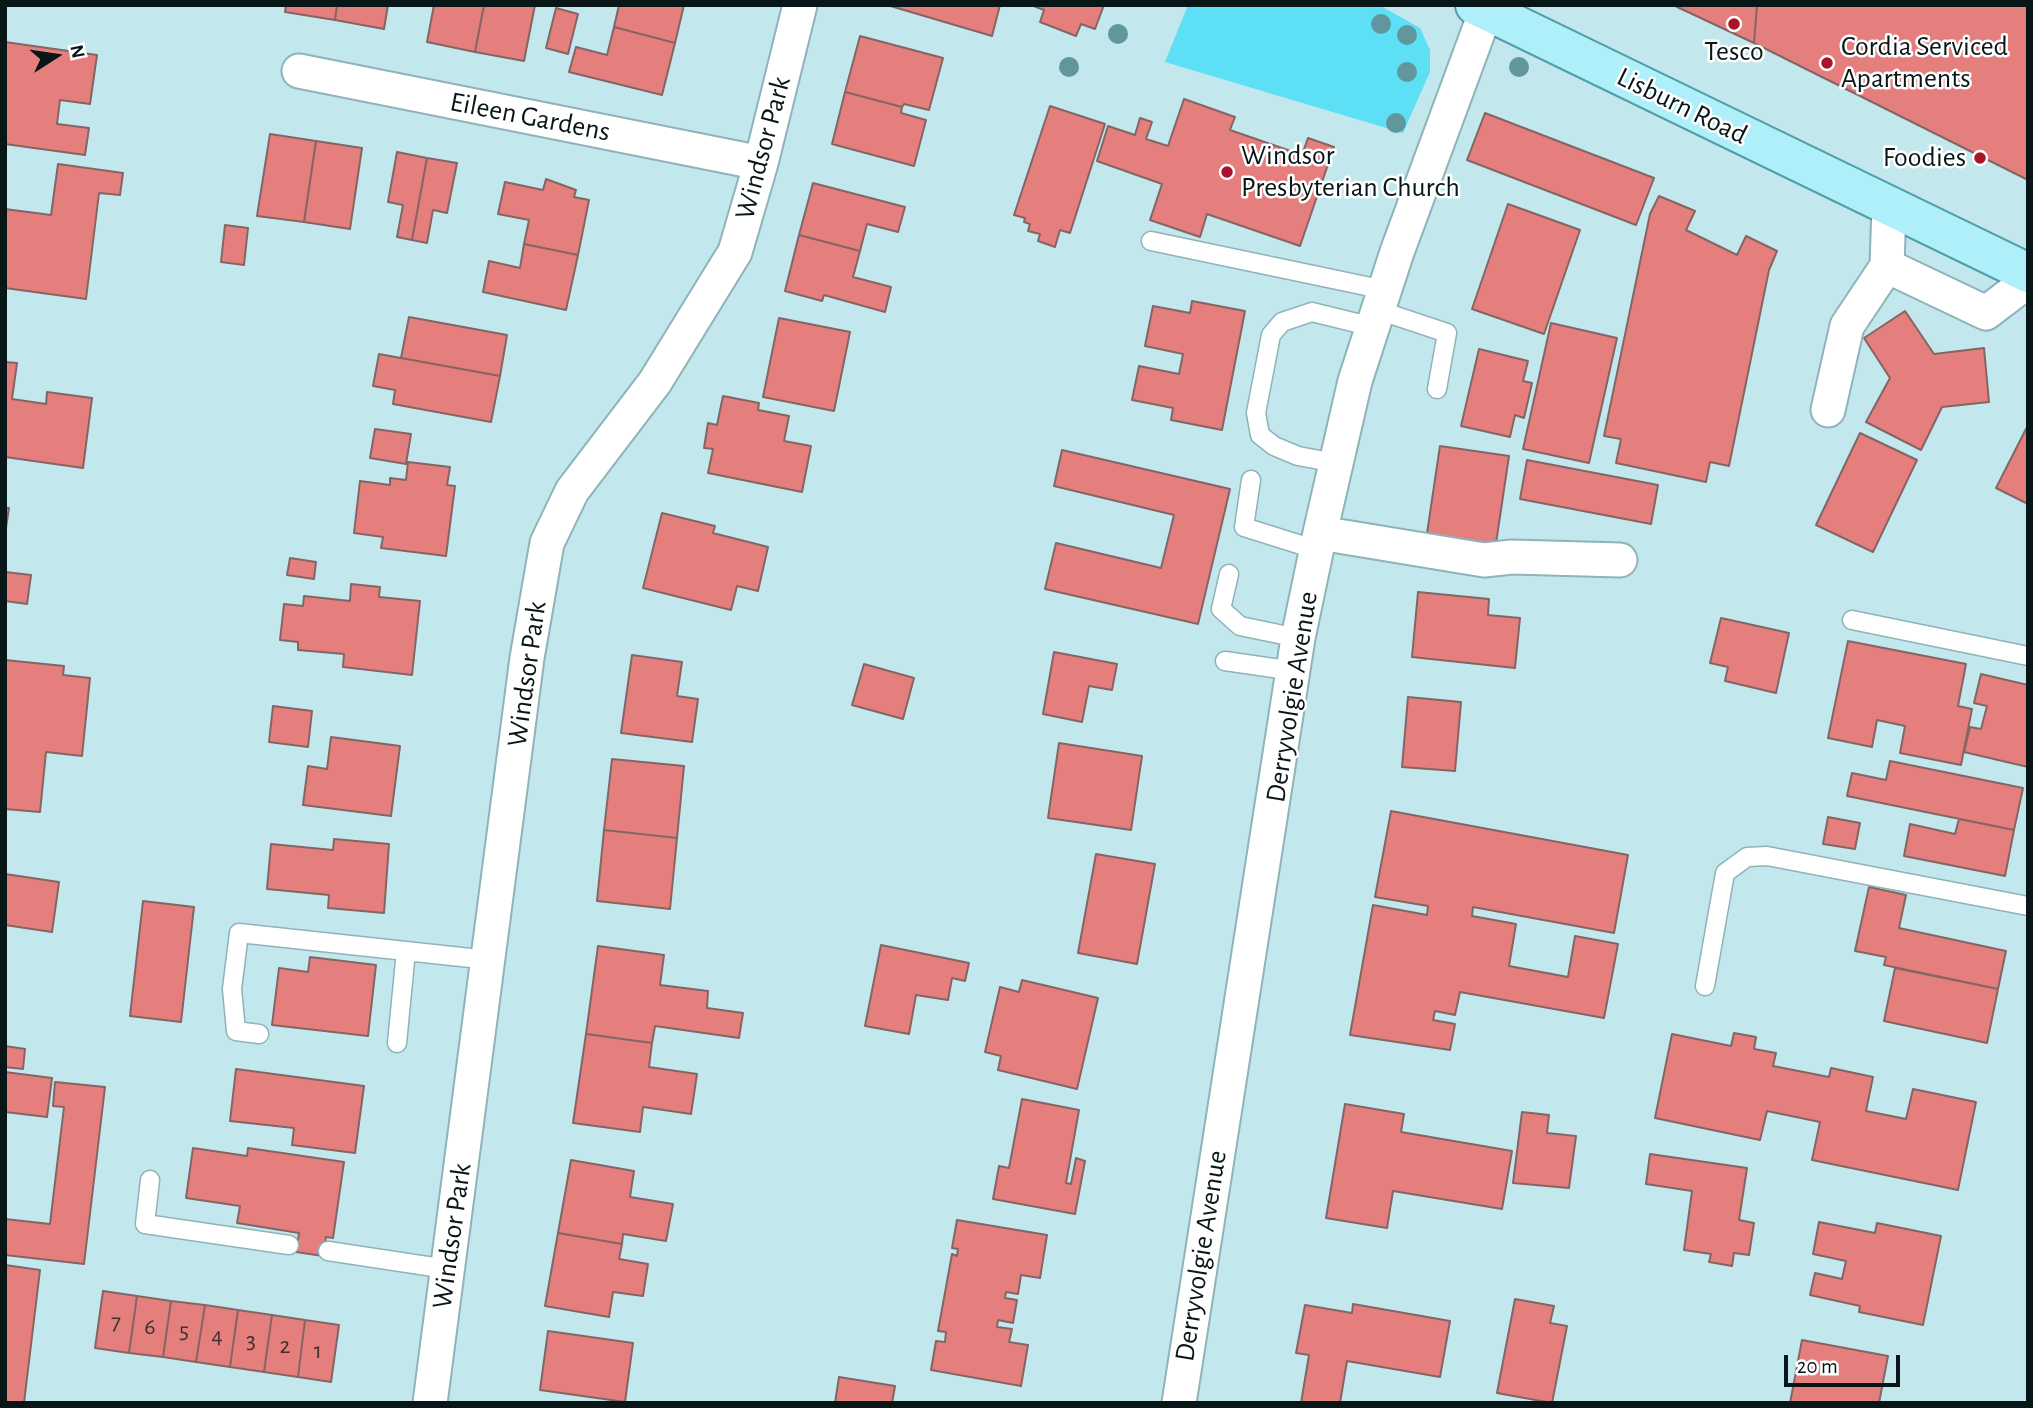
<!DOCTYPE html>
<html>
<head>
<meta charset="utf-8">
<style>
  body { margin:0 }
  #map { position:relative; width:2033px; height:1408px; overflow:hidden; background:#c2e8ee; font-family:"Alegreya Sans",sans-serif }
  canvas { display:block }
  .frame { position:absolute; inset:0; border:7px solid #081618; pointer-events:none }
  .north { position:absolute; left:21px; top:21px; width:70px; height:70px; -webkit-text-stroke:5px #fff; paint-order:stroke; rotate:78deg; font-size:19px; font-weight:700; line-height:28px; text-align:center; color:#081618 }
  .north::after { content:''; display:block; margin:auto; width:24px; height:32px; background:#081618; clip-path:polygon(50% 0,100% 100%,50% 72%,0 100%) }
  .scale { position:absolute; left:1784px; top:1355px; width:116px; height:32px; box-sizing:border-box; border:4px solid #081618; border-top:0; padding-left:9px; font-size:21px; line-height:24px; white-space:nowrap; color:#081618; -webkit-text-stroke:5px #fff; paint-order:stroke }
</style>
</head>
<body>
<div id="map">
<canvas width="2033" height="1408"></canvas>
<div class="frame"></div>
<div class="north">N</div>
<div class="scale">20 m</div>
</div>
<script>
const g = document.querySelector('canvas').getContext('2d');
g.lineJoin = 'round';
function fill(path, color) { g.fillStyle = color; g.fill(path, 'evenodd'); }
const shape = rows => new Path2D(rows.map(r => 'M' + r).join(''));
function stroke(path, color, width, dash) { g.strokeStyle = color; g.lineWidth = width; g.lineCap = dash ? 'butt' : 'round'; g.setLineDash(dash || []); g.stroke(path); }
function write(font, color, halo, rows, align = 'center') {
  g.font = font + ' "Alegreya Sans",sans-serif'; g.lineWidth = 5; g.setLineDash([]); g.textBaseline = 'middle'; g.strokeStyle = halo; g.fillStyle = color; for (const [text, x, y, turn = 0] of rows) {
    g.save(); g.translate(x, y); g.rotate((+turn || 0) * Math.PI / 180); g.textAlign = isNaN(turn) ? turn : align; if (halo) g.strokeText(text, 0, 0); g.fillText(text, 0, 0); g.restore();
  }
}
fill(shape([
  [1188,5,1379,5,1420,28,1430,50,1430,72,1403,133,1165,62]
]), '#5de0f5');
const building = shape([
  [286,5,337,5,335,20,285,12,286,5],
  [337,5,388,5,384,29,335,20,337,5],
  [434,5,484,5,475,52,427,42,434,5],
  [484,5,535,5,524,61,475,52,484,5],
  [619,5,684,5,675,43,614,27,619,5],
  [887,5,1000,5,992,36,887,5],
  [1031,5,1104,5,1095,29,1081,24,1076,36,1040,22,1044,10,1031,5],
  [1673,5,1757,5,1754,43,1673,5],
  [1757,5,2028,5,2028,180,1754,43,1757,5],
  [556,8,578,14,568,54,546,48,556,8],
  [614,27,675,43,662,95,569,72,576,47,607,55,614,27],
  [860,36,943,58,929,110,904,104,902,107,845,92,860,36],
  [5,42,97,55,90,104,60,100,57,124,89,128,85,155,5,144,5,42],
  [845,92,902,107,901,113,926,120,914,166,832,144,845,92],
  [1184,99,1235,117,1230,130,1302,155,1308,138,1334,147,1300,246,1207,214,1200,237,1150,220,1162,184,1097,161,1108,126,1135,135,1140,118,1152,122,1146,139,1168,146,1184,99],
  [1050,106,1105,124,1070,233,1060,230,1055,247,1038,241,1040,234,1028,231,1030,224,1024,222,1025,218,1014,215,1050,106],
  [1485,113,1654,178,1636,225,1467,160,1485,113],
  [270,134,316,141,304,222,257,216,270,134],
  [316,141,362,148,350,229,304,222,316,141],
  [397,152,427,158,412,240,397,237,403,205,388,202,397,152],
  [427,158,457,163,447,213,433,210,427,243,412,240,427,158],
  [58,164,123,173,120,195,99,193,86,299,5,288,5,209,51,215,58,164],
  [546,179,576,190,574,197,589,200,578,255,524,244,529,220,498,214,505,182,543,190,546,179],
  [813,183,905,207,898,232,867,224,860,251,799,235,813,183],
  [1659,196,1695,211,1686,230,1737,255,1746,236,1777,251,1769,270,1729,466,1710,462,1706,482,1616,463,1621,439,1604,436,1650,214,1659,196],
  [1508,204,1580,230,1544,334,1472,309,1508,204],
  [225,225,248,228,244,265,221,262,225,225],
  [799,235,860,251,853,277,891,287,885,312,824,295,822,301,785,291,799,235],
  [524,244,578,255,566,310,483,292,489,261,520,268,524,244],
  [1192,301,1245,311,1222,430,1171,420,1173,408,1132,400,1139,366,1179,374,1183,354,1145,346,1153,306,1190,313,1192,301],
  [1905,311,1934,354,1984,348,1989,402,1942,407,1921,450,1866,422,1890,378,1864,338,1905,311],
  [409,317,507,335,500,376,401,358,409,317],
  [779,318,850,332,834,411,763,397,779,318],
  [1551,323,1617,338,1589,463,1523,449,1551,323],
  [1479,349,1528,361,1523,381,1532,383,1524,418,1515,415,1510,437,1461,426,1479,349],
  [379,354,500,376,491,422,393,404,395,390,373,386,379,354],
  [5,362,17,363,12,399,46,404,47,392,92,398,83,468,5,457,5,362],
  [723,396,759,403,758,410,789,416,784,441,811,446,802,492,708,473,713,449,704,448,708,423,717,425,723,396],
  [2028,425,2028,504,1996,488,2028,425],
  [375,429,411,434,406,464,370,458,375,429],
  [1860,433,1917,460,1873,552,1816,525,1860,433],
  [1440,446,1509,456,1495,550,1426,540,1440,446],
  [1062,450,1230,489,1198,624,1045,589,1056,543,1161,568,1174,515,1054,486,1062,450],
  [1527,460,1658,485,1651,524,1520,499,1527,460],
  [408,462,450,467,447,485,455,486,446,556,381,548,383,537,354,533,360,481,390,485,390,478,406,480,408,462],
  [5,508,9,508,5,534,5,508],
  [662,513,715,526,713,533,768,547,758,591,737,586,731,610,643,588,662,513],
  [290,558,316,562,314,579,287,575,290,558],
  [5,572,31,575,27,604,5,601,5,572],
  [351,584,380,587,379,597,420,601,412,675,343,667,344,654,298,650,298,642,280,640,284,604,303,606,304,596,350,601,351,584],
  [1418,592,1489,599,1488,615,1520,618,1515,668,1412,657,1418,592],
  [1721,618,1789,633,1776,693,1725,681,1728,667,1710,663,1721,618],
  [1848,641,1966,664,1958,706,1972,709,1961,765,1900,753,1905,726,1877,720,1872,747,1828,738,1848,641],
  [1054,652,1117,664,1112,690,1089,686,1082,722,1043,714,1054,652],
  [632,655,682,662,677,696,698,699,692,742,621,733,632,655],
  [5,660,64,666,63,675,90,678,82,756,46,752,40,812,5,809,5,660],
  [864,664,914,678,903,719,852,705,864,664],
  [1981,674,2028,685,2028,767,1964,752,1970,727,1981,729,1987,706,1974,703,1981,674],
  [1408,697,1461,702,1455,771,1402,767,1408,697],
  [273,706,312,711,308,747,269,742,273,706],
  [331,737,400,746,391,816,303,805,308,766,327,769,331,737],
  [1059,743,1142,756,1131,830,1048,818,1059,743],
  [612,759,684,766,677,838,604,830,612,759],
  [1890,761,2023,788,2014,830,1847,796,1852,773,1886,780,1890,761],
  [1391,811,1628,855,1614,933,1473,907,1472,916,1516,924,1509,966,1568,977,1575,936,1618,944,1604,1018,1460,992,1455,1015,1435,1011,1433,1020,1455,1024,1450,1050,1350,1035,1373,905,1427,915,1428,906,1375,897,1391,811],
  [1828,817,1860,823,1855,849,1823,844,1828,817],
  [1959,819,2014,830,2005,876,1904,856,1910,824,1955,834,1959,819],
  [604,830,677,838,670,909,597,901,604,830],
  [334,839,389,844,384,913,328,908,329,895,267,889,271,844,333,850,334,839],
  [1096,854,1155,864,1137,964,1078,953,1096,854],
  [5,874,59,882,52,932,5,925,5,874],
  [1869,887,1906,895,1899,928,2006,951,1998,989,1884,965,1886,957,1855,951,1869,887],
  [143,901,194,907,181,1022,130,1016,143,901],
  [881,945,969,963,965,981,952,978,948,1000,916,995,909,1034,865,1026,881,945],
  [598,946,664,955,660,985,708,991,707,1008,743,1013,739,1038,655,1026,652,1043,586,1034,598,946],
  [310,957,376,965,368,1036,272,1025,279,968,308,972,310,957],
  [1895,968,1998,989,1987,1043,1884,1021,1895,968],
  [1022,980,1098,998,1077,1089,998,1070,1001,1056,985,1052,1000,987,1019,992,1022,980],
  [1734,1033,1756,1037,1754,1049,1776,1053,1773,1066,1829,1077,1831,1068,1873,1077,1866,1111,1906,1119,1913,1089,1976,1102,1958,1190,1812,1160,1820,1122,1767,1111,1760,1140,1655,1118,1672,1034,1731,1046,1734,1033],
  [586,1034,652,1043,649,1067,697,1074,691,1114,643,1107,640,1132,573,1123,586,1034],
  [5,1046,25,1049,23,1069,5,1067,5,1046],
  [236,1069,364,1086,355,1153,292,1145,294,1128,230,1121,236,1069],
  [5,1072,52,1078,47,1117,5,1112,5,1072],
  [55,1082,105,1087,84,1264,5,1255,5,1219,50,1224,64,1107,53,1106,55,1082],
  [1022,1099,1079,1110,1066,1183,1071,1184,1076,1158,1085,1161,1075,1214,993,1199,999,1166,1009,1168,1022,1099],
  [1345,1104,1404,1114,1401,1132,1512,1151,1502,1209,1393,1191,1387,1228,1326,1218,1345,1104],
  [1522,1112,1549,1115,1547,1133,1576,1136,1569,1188,1513,1183,1522,1112],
  [193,1148,247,1156,248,1148,344,1162,333,1238,326,1237,323,1256,296,1252,299,1233,237,1223,240,1206,186,1198,193,1148],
  [1650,1154,1747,1168,1739,1220,1754,1223,1749,1255,1734,1253,1732,1266,1709,1262,1711,1254,1684,1250,1692,1191,1646,1184,1650,1154],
  [571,1160,634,1171,630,1197,673,1204,666,1241,623,1234,622,1244,558,1233,571,1160],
  [957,1220,1047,1235,1040,1278,1021,1275,1018,1294,1006,1292,1005,1298,1017,1300,1013,1323,998,1320,997,1327,1012,1329,1009,1342,1028,1345,1021,1386,931,1370,936,1341,945,1342,946,1332,938,1331,952,1254,957,1256,958,1249,952,1248,957,1220],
  [1819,1222,1875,1233,1877,1223,1941,1236,1923,1325,1859,1312,1860,1306,1810,1295,1815,1273,1842,1279,1846,1261,1813,1254,1819,1222],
  [558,1233,622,1244,619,1259,648,1264,643,1296,613,1292,609,1317,545,1306,558,1233],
  [5,1265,40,1270,24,1403,5,1403,5,1265],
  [103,1291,137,1296,129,1353,95,1348,103,1291],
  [137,1296,171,1301,163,1357,129,1353,137,1296],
  [1515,1299,1554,1306,1550,1323,1567,1326,1552,1403,1497,1393,1515,1299],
  [171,1301,205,1305,196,1362,163,1357,171,1301],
  [1353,1304,1450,1321,1440,1377,1347,1361,1340,1403,1301,1403,1309,1355,1296,1353,1305,1305,1352,1313,1353,1304],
  [205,1305,238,1310,230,1367,196,1362,205,1305],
  [238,1310,272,1315,264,1372,230,1367,238,1310],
  [272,1315,305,1320,298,1377,264,1372,272,1315],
  [305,1320,339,1325,331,1382,298,1377,305,1320],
  [548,1331,633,1343,625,1402,540,1390,548,1331],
  [1802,1340,1888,1356,1879,1403,1790,1403,1802,1340],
  [839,1377,895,1386,892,1403,835,1403,839,1377]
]);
fill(building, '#e47f7e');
stroke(building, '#846564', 2);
const service = shape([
  [1151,241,1385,290],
  [1378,310,1447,333,1437,389],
  [1336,463,1298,456,1274,446,1260,435,1256,413,1271,335,1282,322,1312,312,1373,327],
  [1251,480,1244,527,1317,550],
  [1229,574,1221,609,1240,626,1298,638],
  [1852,620,2028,656],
  [1225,661,1294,671],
  [1705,986,1725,873,1747,857,1767,856,2028,906],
  [259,1034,236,1031,232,989,239,933,489,960],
  [397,1043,406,951],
  [150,1180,145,1224,289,1245],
  [328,1251,447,1269]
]);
const minor = shape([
  [299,71,761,163],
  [1889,206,1887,266,1986,313,2028,281],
  [1828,410,1847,326,1887,266],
  [1320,533,1484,560,1512,557,1620,560],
  [430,1403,527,658,547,543,572,491,655,382,735,252,761,163,800,5],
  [1179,1403,1298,638,1320,533,1355,381,1397,252,1486,11]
]);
const primary = shape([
  [1475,5,2028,273]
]);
stroke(service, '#8eb3b9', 21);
stroke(minor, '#8eb3b9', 37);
stroke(primary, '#519da9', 42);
stroke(service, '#fff', 18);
stroke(minor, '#fff', 33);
stroke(primary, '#afeffa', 38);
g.fillStyle = '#62969d';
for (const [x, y] of [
  [1381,24],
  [1118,34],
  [1407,35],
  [1069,67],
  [1519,67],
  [1407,72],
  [1396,123]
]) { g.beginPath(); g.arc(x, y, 10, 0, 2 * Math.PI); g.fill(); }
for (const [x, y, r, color] of [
  [1734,24,7,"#aa142a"],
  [1827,63,7,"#aa142a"],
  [1980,158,7,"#aa142a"],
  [1227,172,7,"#aa142a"]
]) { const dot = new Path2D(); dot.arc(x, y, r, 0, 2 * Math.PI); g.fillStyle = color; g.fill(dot); stroke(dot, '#fff', 2.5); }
write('24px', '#3f3032', null, [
  ["7",116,1322],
  ["6",150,1327],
  ["5",184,1331],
  ["4",217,1336],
  ["3",251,1341],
  ["2",285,1346],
  ["1",318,1351]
]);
write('28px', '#081618', '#fff', [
  ["Cordia Serviced",1841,47],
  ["Apartments",1841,79],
  ["Tesco",1734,52,"center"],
  ["Windsor",1241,156],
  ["Presbyterian Church",1241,188],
  ["Foodies",1966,158,"right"]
], 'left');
write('28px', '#081618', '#fff', [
  ["Lisburn Road",1682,106,26],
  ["Eileen Gardens",530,117,11],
  ["Windsor Park",763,148,-75],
  ["Windsor Park",527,674,-82],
  ["Derryvolgie Avenue",1292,697,-81],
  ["Windsor Park",452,1236,-82],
  ["Derryvolgie Avenue",1201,1256,-81]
]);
</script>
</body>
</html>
